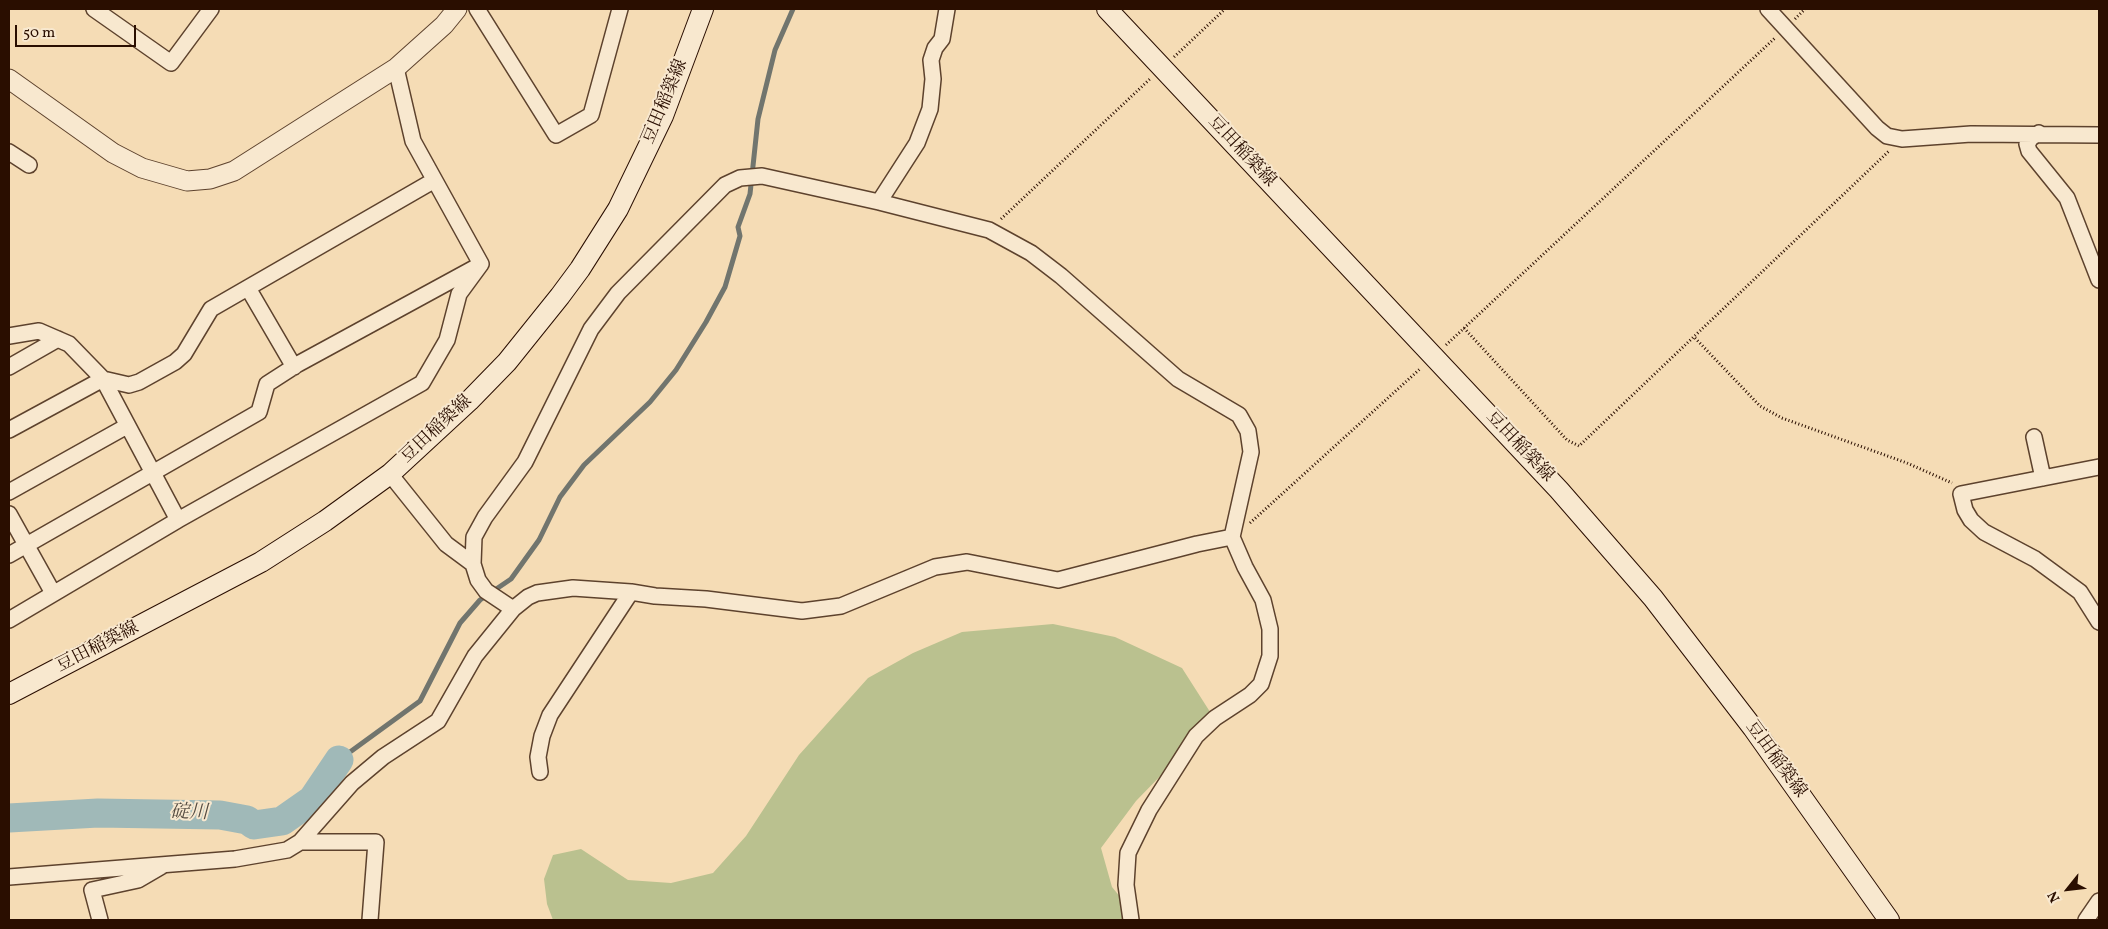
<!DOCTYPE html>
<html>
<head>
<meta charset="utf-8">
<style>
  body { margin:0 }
  #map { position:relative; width:2108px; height:929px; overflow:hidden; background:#f5dcb5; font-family:Vollkorn,serif }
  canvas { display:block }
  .frame { position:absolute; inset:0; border:10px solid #2a0e00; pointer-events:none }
  .north { position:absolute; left:2043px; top:864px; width:50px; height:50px; -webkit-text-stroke:4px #f8e8cf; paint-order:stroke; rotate:241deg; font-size:14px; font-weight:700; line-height:20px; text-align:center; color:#2a0e00 }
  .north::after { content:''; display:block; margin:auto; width:18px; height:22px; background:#2a0e00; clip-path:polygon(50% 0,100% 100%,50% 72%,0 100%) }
  .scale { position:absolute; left:15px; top:25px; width:121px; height:22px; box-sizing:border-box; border:2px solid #2a0e00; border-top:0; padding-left:6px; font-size:15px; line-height:18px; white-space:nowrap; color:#2a0e00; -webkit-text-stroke:4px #f8e8cf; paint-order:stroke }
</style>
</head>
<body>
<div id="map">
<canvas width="2108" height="929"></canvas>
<div class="frame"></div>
<div class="north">N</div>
<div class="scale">50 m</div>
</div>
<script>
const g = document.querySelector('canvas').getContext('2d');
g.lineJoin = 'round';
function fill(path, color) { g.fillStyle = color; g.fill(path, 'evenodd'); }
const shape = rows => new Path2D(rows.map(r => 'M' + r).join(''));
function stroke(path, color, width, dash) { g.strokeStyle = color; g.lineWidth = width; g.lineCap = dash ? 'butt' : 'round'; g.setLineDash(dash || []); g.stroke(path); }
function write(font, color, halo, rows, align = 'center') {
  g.font = font + ' Vollkorn,"Noto Serif JP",serif'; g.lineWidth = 4; g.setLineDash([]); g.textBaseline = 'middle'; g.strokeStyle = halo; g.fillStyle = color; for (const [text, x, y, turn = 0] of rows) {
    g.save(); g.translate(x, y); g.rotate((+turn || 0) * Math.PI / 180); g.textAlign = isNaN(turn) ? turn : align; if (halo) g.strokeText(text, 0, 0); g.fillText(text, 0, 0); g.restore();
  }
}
fill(shape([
  [1053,624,1115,637,1182,668,1212,715,1171,765,1136,801,1101,848,1112,887,1139,920,553,920,547,904,544,879,553,855,581,849,628,880,671,883,713,873,746,836,799,755,868,678,913,653,962,632]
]), '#bac18f');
stroke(shape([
  [339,760,420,701,460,623,480,600,511,579,539,540,560,497,584,465,650,402,676,370,706,322,725,287,740,236,738,227,750,194,758,119,775,50,793,9]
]), '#71756e', 5);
stroke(shape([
  [9,818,98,813,220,815,247,820,254,825,282,821,312,800,339,760]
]), '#a0b9b8', 29);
const minor = shape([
  [94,9,171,63,211,9],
  [477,9,556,135,591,115,620,9],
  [1768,9,1877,128,1887,136,1902,139,1971,134,2099,135],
  [396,68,413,141,481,264],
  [2039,133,2031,138,2027,144,2029,151,2067,198,2099,280],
  [9,152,29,165],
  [879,202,917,143,930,109,933,79,931,60,935,48,942,39,947,9],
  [248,288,294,367],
  [9,336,39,331,69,344,103,379,178,520],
  [9,367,58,339],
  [9,430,103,379,129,385,139,382,175,362,184,354,211,309,433,181],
  [2034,437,2043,478],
  [2099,467,1961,494,1965,510,1971,520,1984,532,2035,559,2080,592,2099,622],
  [390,474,446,544,473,564],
  [9,492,127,426],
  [9,514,53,593],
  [9,555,259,412,267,384,298,364,478,266],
  [513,609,486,591,478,580,473,564,474,537,485,517,525,462,591,329,618,293,725,185,740,178,762,176,879,202,989,230,1031,253,1061,276,1178,379,1239,415,1248,431,1251,452,1232,537,1245,567,1263,600,1270,629,1270,656,1261,684,1250,695,1215,718,1196,736,1149,810,1128,853,1126,885,1131,920],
  [9,620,178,520,422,383,447,340,459,294,481,264],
  [540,772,538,757,542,736,550,715,631,592],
  [300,842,376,842,370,920],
  [9,877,235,859,287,850,300,842,352,783,383,757,438,721,475,656,513,609,528,597,537,593,573,588,631,592,655,596,706,599,802,611,841,606,935,567,967,562,1058,580,1197,544,1232,537],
  [100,920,92,890,138,880,162,866],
  [2086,920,2099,901]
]);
const tertiary = shape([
  [9,79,113,153,142,168,187,181,210,179,234,171,396,68,444,25,457,9]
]);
const secondary = shape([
  [1107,9,1559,490,1653,598,1753,728,1889,920],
  [9,694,261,562,325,521,390,474,469,401,507,362,560,296,580,269,618,209,663,116,703,9]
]);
stroke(minor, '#5d422d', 18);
stroke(tertiary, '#5d422d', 21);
stroke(secondary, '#2a0e00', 22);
stroke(shape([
  [1795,19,1805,9],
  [1174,57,1225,9],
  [1001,219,1151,78],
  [1464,328,1567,440,1579,446,1889,151],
  [1695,338,1760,406,1782,418,1907,463,1952,483],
  [1446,345,1776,37],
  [1250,523,1421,368]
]), '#2a0e00', 3, [1, 2.5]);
stroke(minor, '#f8e8cf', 15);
stroke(tertiary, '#f8e8cf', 19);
stroke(secondary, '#f8e8cf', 20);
write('18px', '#2a0e00', '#f8e8cf', [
  ["豆田稲築線",666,102,-67],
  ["豆田稲築線",1241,152,47],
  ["豆田稲築線",437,430,-43],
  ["豆田稲築線",1519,447,47],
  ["豆田稲築線",98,648,-27],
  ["豆田稲築線",1775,760,54]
]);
write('italic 19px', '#534a40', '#f8e8cf', [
  ["碇川",189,814,1]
]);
</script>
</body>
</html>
